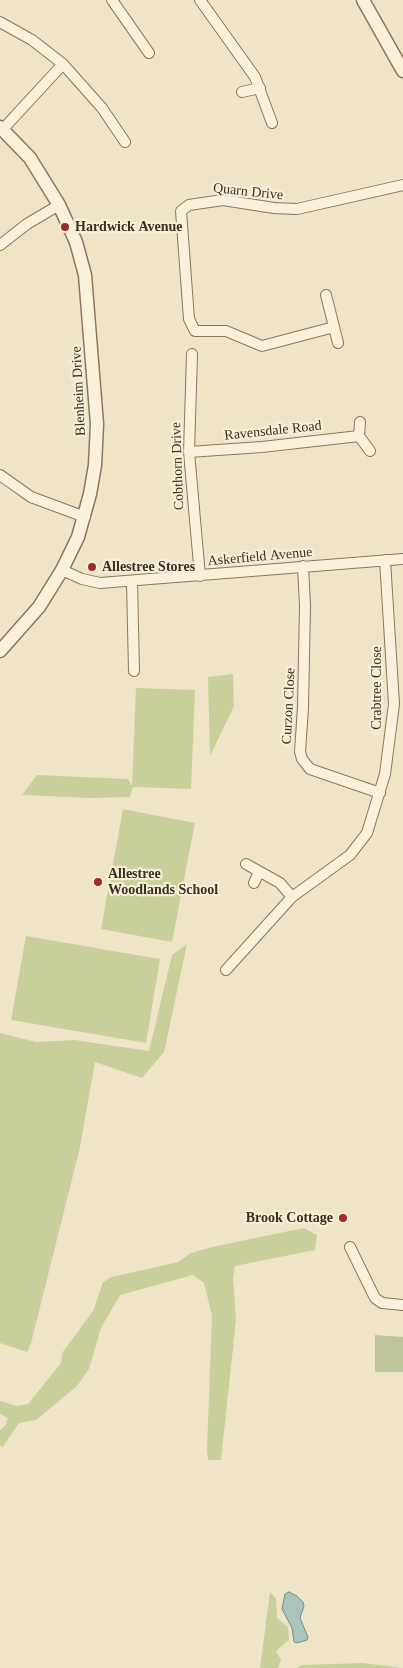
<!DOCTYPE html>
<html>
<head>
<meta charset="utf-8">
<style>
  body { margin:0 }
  canvas { display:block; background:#f0e4c8 }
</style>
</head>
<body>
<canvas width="403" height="1668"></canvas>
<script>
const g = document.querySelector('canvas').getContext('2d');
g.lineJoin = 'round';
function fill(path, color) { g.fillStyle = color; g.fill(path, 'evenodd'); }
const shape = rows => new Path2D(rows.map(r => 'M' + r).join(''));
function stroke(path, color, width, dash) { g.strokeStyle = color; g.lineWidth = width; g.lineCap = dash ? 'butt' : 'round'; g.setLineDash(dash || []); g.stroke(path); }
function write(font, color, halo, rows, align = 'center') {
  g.font = font + ' "Times New Roman",serif'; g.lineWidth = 4.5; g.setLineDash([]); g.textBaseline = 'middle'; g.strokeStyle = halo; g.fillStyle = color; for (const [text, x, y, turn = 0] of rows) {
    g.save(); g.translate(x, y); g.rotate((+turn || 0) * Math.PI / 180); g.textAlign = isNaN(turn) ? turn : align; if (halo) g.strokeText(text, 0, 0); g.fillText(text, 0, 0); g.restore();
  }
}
fill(shape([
  [233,674,234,706,210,756,208,677],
  [136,688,195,690,191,789,133,787,130,797,91,798,22,795,37,775,128,779,132,786],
  [123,809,195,823,172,942,101,929],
  [26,936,160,959,146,1043,11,1020],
  [187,944,164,1052,142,1078,95,1062,80,1147,31,1343,27,1352,0,1343,0,1033,36,1042,75,1040,149,1051,172,955],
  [304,1228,317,1235,315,1250,235,1266,233,1278,236,1320,221,1460,208,1460,207,1450,212,1315,204,1283,193,1275,120,1295,101,1328,89,1369,77,1386,36,1420,19,1423,2,1448,0,1445,0,1430,6,1425,8,1418,0,1414,0,1401,17,1406,28,1404,61,1363,62,1353,93,1311,103,1282,112,1277,178,1262,191,1253,212,1247],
  [270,1592,276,1598,277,1618,288,1627,289,1640,276,1651,281,1660,278,1668,260,1668],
  [363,1663,403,1668,296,1668,303,1665]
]), '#c9cf9b');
fill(shape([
  [375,1335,403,1337,403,1372,375,1372]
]), '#bfc49a');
const water = shape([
  [289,1592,297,1596,303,1602,304,1606,300,1618,308,1637,307,1640,297,1643,294,1642,292,1628,282,1609,285,1594,289,1592]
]);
fill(water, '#a9c4bc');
stroke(water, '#6f938a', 1);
const minor = shape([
  [112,0,149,53],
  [200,0,255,77,272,123],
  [0,22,32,40,63,64],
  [242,92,260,88],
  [3,129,63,64,102,108,125,142],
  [0,245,27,224,59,205],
  [326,295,338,343],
  [334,327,262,346,226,331,195,331,189,319,181,211,189,205,223,200,274,208,297,209,403,185],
  [192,354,189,452,200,576],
  [359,436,360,422],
  [189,452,262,447,359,436,370,451],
  [0,475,31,497,85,517],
  [303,566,305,606,303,707,300,752,302,759,310,769,380,793],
  [62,570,82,579,100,583,403,559],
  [132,582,134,671],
  [246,864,280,883,292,897],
  [254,883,259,872],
  [226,970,292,897,350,855,367,833,385,774,394,704,385,560],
  [350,1247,375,1298,382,1303,403,1305]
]);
const tertiary = shape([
  [363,0,403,71],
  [0,127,30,158,59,205,76,242,85,275,97,424,95,465,90,494,78,537,62,570,39,607,0,651]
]);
stroke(minor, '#8d765c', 12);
stroke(tertiary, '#8d765c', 15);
stroke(minor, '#faf1dc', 10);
stroke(tertiary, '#faf1dc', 12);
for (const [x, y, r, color] of [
  [65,227,5,"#9e2a2b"],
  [92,567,5,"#9e2a2b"],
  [98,882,5,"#9e2a2b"],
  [343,1218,5,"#9e2a2b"]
]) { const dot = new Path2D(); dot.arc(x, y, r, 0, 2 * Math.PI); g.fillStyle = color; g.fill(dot); stroke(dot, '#f7eed8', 2); }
write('14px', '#3d2e20', '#f7eed8', [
  ["Quarn Drive",248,192,6],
  ["Blenheim Drive",79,391,-93],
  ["Ravensdale Road",273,431,-6],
  ["Cobthorn Drive",178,466,-92],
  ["Askerfield Avenue",260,557,-5],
  ["Crabtree Close",377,688,-90],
  ["Curzon Close",289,706,-87]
]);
write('bold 14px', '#3d2e20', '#f7eed8', [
  ["Hardwick Avenue",75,227],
  ["Allestree Stores",102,567],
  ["Allestree",108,874],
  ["Woodlands School",108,890],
  ["Brook Cottage",333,1218,"right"]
], 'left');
</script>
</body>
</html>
